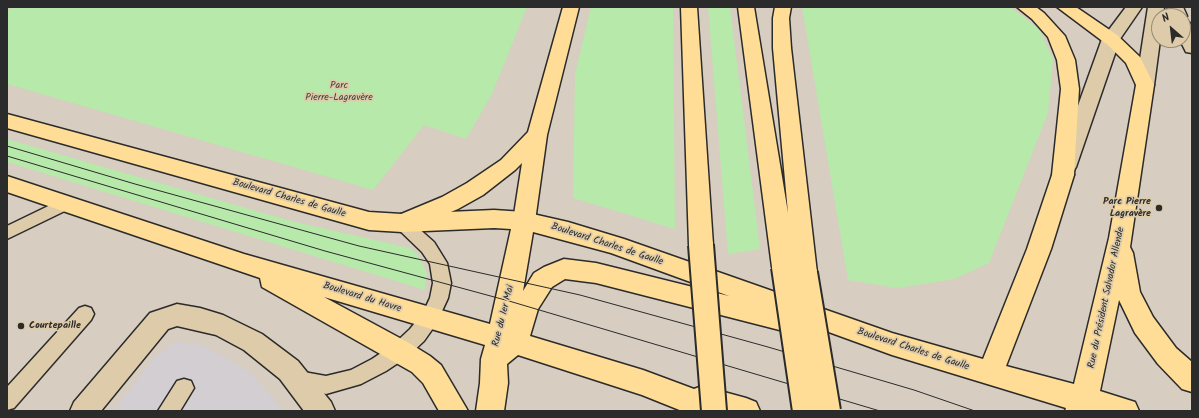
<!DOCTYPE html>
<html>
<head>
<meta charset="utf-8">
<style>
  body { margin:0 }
  #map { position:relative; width:1199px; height:418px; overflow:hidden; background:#d7cdc1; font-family:Kalam,sans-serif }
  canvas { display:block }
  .frame { position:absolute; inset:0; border:8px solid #2b2b2b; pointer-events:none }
  .north { position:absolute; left:1151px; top:8px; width:40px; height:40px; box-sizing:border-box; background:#decba9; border:1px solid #968b77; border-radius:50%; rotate:332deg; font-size:11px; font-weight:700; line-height:16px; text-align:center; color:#2b2b2b }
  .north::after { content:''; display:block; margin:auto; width:14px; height:18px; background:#2b2b2b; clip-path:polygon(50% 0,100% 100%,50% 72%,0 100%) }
</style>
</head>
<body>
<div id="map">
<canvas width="1199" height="418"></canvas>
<div class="frame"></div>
<div class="north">N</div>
</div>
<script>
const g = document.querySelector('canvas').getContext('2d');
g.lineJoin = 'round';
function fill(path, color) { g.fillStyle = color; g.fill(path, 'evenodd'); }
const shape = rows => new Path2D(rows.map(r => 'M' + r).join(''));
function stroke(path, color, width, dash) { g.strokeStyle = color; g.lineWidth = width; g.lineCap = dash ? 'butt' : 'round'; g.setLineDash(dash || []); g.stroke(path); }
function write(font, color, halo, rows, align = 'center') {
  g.font = font + ' Kalam,sans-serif'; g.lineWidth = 3.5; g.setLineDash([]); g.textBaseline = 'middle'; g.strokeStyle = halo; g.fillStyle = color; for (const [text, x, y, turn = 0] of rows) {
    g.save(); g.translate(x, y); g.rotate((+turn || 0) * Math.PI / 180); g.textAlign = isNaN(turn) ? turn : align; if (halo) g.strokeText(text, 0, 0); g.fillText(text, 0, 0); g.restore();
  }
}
fill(shape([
  [176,342,200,344,228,359,254,376,283,411,113,411,155,357]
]), '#d2ced2');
fill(shape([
  [14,7,527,7,492,94,466,139,424,125,373,190,7,84,7,11],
  [591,7,673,7,675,229,573,198,575,74],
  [708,7,730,7,760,249,728,254],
  [802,7,1010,7,1039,29,1053,59,1048,113,989,263,954,279,898,288,848,280],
  [7,139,291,221,410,248,418,255,427,273,425,290,7,162]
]), '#b7e9aa');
const lane = shape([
  [67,197,73,199,75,203,73,207,7,239,7,226,67,197],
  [402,217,408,219,434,242,447,263,451,283,448,298,436,324,424,341,407,357,386,371,361,384,326,394,291,386,288,380,291,374,298,371,326,376,351,370,372,359,393,345,410,329,423,313,430,298,433,283,430,264,422,252,396,227,394,223,396,219,402,217],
  [85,306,91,308,94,314,91,320,14,408,7,410,7,387,79,308,85,306],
  [184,379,191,381,194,388,180,411,158,411,177,381,184,379]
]);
const street = shape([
  [1167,7,1183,7,1187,16,1183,20,1183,16,1171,16,1167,7],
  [1183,21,1189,22,1192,27,1192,53,1186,52,1180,40,1183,40,1183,21],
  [177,304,200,308,223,315,262,334,298,361,331,402,335,411,304,411,280,379,244,350,216,335,177,326,168,329,101,411,70,411,74,402,150,313,177,304]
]);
const secondary = shape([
  [1126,7,1142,7,1120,39,1076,167,1073,172,1066,174,1059,172,1056,167,1102,39,1126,7],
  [1148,7,1164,7,1163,16,1159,16,1160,40,1154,85,1152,89,1145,91,1138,89,1136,85,1148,7]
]);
const primary = shape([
  [1111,34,1117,35,1140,57,1154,85,1130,247,1133,253,1140,292,1153,317,1176,348,1192,362,1192,392,1182,389,1158,364,1135,333,1119,300,1100,391,1135,402,1139,411,1065,411,1066,408,892,355,815,327,812,333,803,336,596,283,565,279,552,287,538,309,530,336,643,370,694,389,702,386,746,398,756,402,760,411,682,411,642,395,518,355,507,364,508,383,504,411,476,411,480,383,481,359,485,345,324,297,409,343,430,356,441,365,468,411,439,411,423,383,412,372,262,287,260,278,7,192,7,176,244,254,490,324,511,229,494,228,402,232,369,230,7,128,7,114,369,212,402,214,494,210,524,212,568,222,624,239,892,333,983,359,1027,249,1052,175,1056,170,1063,167,1070,170,1074,175,1051,249,1006,366,1074,384,1109,238,1136,85,1126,63,1102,39,1105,35,1111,34],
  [533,232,611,253,729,296,596,263,564,259,544,267,534,273,523,291,533,232]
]);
const highway = shape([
  [563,7,579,7,547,135,535,221,532,227,524,230,516,227,513,221,522,163,515,170,483,195,458,209,410,229,402,232,394,229,391,223,394,217,442,197,467,183,501,160,528,132,563,7],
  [681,7,697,7,713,245,709,251,701,254,693,251,689,245,681,7],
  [738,7,754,7,788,213,773,48,773,18,775,7,791,7,789,18,791,48,817,273,813,280,805,283,797,280,793,272,784,277,776,274,772,267,738,7],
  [1017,7,1036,7,1044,13,1065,36,1075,60,1079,89,1074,175,1070,180,1063,183,1056,180,1052,175,1061,89,1057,60,1048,37,1032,19,1017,7],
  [1057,7,1076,7,1117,35,1120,39,1117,43,1111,44,1105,43,1057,7]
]);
stroke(lane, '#2b2b2b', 3);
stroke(street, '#2b2b2b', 3);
stroke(secondary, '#2b2b2b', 3);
stroke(primary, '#2b2b2b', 3);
stroke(highway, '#2b2b2b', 3);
fill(lane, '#decba9');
fill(street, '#decba9');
fill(secondary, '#decba9');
fill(primary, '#ffdd96');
fill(highway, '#ffdd96');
stroke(shape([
  [7,146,135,184,359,246,580,295,768,347,914,390,975,411],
  [7,156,325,251,509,301,880,411]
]), '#2b2b2b', 1);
const highwayBridge = shape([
  [701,245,714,411],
  [784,267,805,411],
  [805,273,828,411]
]);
stroke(highwayBridge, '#2b2b2b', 28, []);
stroke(highwayBridge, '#ffdd96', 24);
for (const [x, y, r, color] of [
  [1159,208,4,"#2b2b2b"],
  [21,326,4,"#2b2b2b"]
]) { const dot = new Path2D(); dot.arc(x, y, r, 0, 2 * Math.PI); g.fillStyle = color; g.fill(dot); stroke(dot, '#decba9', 1.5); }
write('10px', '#393e38', '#decba9', [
  ["Parc",339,86],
  ["Pierre-Lagravère",339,98]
]);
write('10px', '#2b2b2b', '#decba9', [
  ["Boulevard Charles de Gaulle",289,199,16],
  ["Boulevard Charles de Gaulle",607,245,18],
  ["Boulevard du Havre",362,298,17],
  ["Rue du Président Salvador Allende",1107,298,-78],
  ["Rue du 1er Mai",504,316,-76],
  ["Boulevard Charles de Gaulle",913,350,18]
]);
write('bold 10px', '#2b2b2b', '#decba9', [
  ["Parc Pierre",1151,202],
  ["Lagravère",1151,214],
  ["Courtepaille",29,326,"left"]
], 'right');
</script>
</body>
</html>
